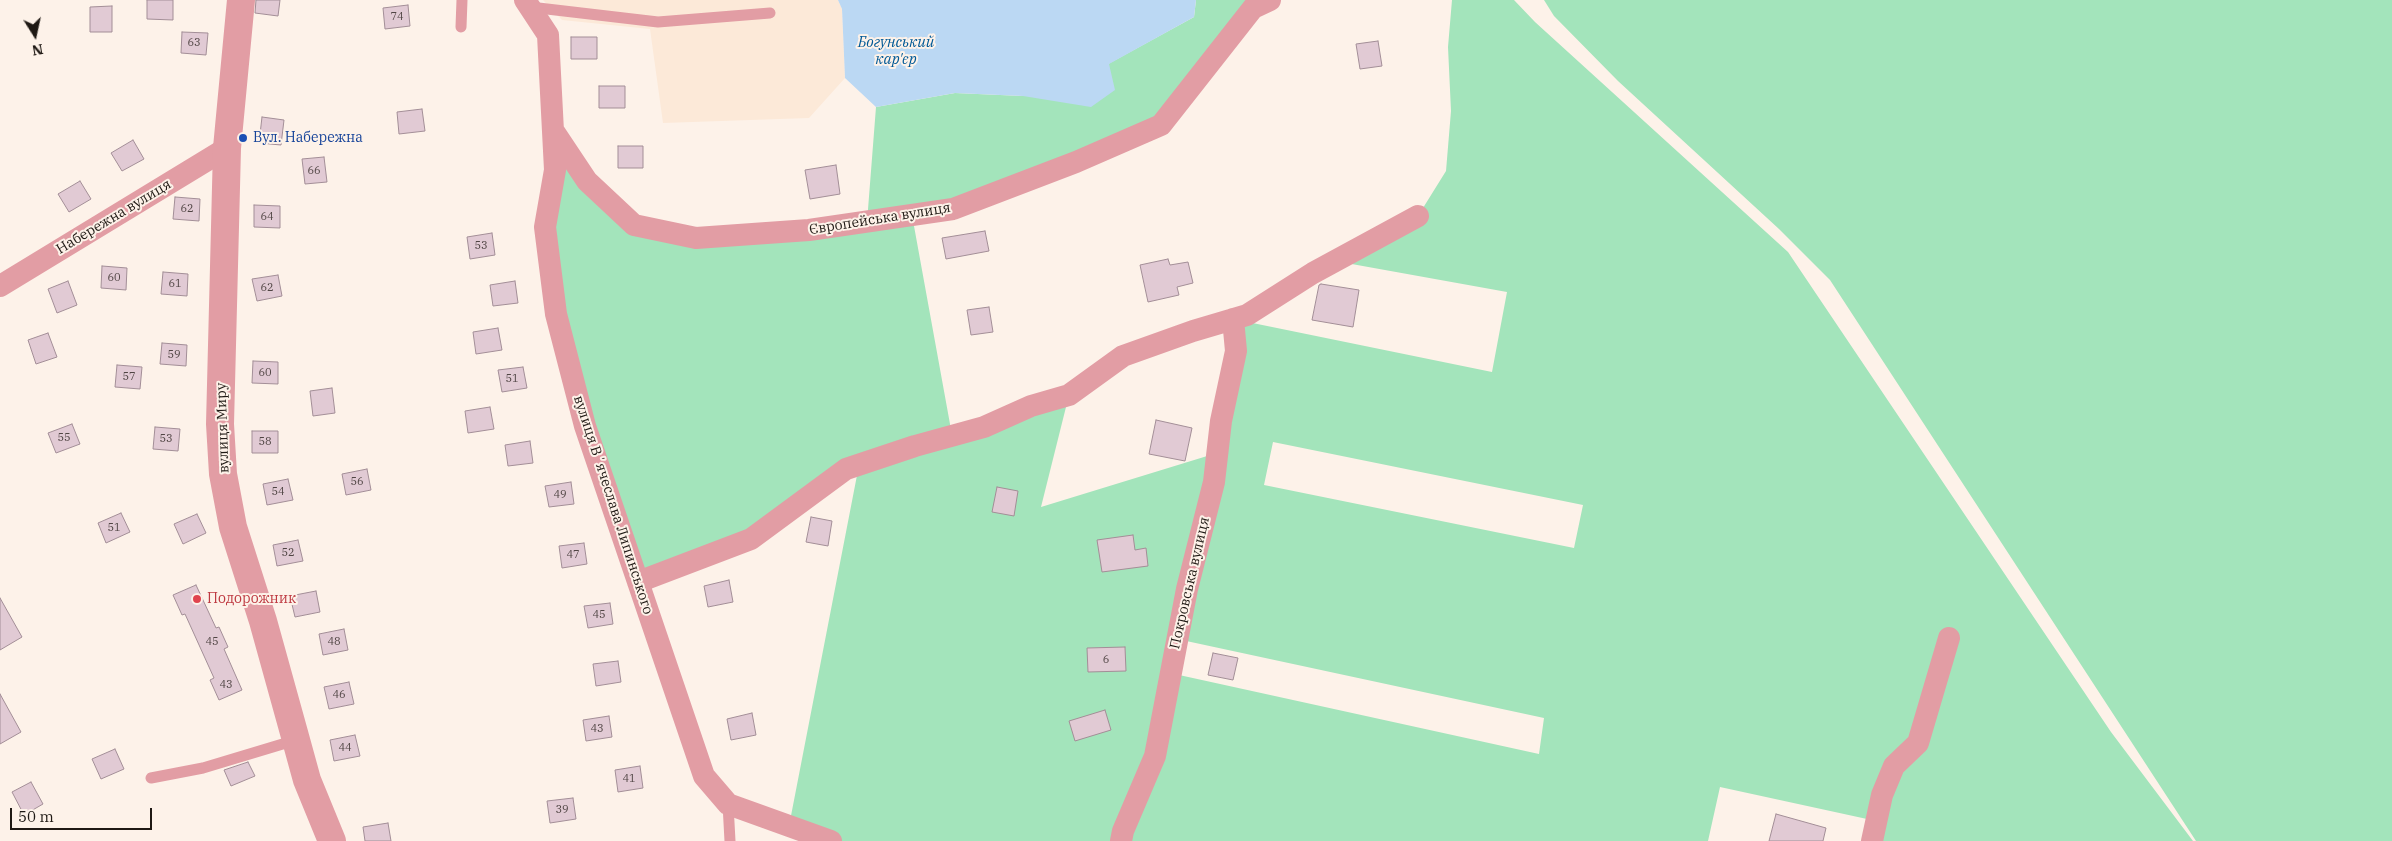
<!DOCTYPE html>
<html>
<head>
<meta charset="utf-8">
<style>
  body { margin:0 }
  #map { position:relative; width:2392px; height:841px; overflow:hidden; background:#fdf2e9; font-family:"IBM Plex Serif",serif }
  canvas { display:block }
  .north { position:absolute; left:10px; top:10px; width:50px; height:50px; -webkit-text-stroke:4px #fdf2e9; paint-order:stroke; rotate:170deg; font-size:14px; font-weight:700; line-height:20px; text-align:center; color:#1f1914 }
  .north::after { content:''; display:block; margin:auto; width:18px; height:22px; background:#1f1914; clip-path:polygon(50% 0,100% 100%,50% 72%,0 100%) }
  .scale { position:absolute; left:10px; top:808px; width:142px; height:22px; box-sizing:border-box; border:2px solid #1f1914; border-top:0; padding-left:6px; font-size:15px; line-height:18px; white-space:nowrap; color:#1f1914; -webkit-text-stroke:4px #fdf2e9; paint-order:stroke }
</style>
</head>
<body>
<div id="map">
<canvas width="2392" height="841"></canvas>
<div class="north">N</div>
<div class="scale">50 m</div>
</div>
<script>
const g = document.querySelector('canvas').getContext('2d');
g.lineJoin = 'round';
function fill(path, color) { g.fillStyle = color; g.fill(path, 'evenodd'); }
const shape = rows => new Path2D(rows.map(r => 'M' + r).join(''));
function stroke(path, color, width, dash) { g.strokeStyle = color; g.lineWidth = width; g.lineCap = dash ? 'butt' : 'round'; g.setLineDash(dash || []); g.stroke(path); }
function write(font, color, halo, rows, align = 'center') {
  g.font = font + ' "IBM Plex Serif",serif'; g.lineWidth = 4; g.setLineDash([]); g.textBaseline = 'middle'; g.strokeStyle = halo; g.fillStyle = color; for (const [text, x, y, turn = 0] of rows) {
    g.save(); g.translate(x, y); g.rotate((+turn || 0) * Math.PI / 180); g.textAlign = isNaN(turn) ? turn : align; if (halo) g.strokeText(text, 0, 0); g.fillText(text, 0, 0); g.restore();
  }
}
fill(shape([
  [543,0,838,0,842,9,845,78,809,118,663,123,650,29,562,20]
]), '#fce9d8');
fill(shape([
  [1196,0,1270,0,1161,125,912,215,952,435,1069,395,1041,507,1217,453,1233,319,1492,372,1507,292,1335,261,1418,216,1446,171,1451,111,1448,47,1452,0,1514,0,1535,22,1788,252,2111,732,2193,841,1863,841,1867,819,1720,787,1708,841,831,841,789,826,859,465,751,539,638,582,556,314,553,129,634,225,696,238,867,222,876,107,955,93,1023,96,1108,64,1194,17],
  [1273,442,1583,505,1574,548,1264,485],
  [1177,639,1544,718,1539,754,1170,673],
  [1544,0,2392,0,2392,841,2196,841,1830,280,1779,229,1618,81,1554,16]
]), '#a3e4bb');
fill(shape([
  [838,0,1196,0,1194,17,1109,64,1115,90,1091,107,1023,96,955,93,876,107,845,78,842,9]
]), '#bbd8f3');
const building = shape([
  [147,0,173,0,173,20,147,19,147,0],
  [256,0,280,0,278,16,255,13,256,0],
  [408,5,410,26,385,29,383,8,408,5],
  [112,6,112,32,90,32,90,7,112,6],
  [182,32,208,33,206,55,181,53,182,32],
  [571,37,597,37,597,59,571,59,571,37],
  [1378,41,1382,66,1360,69,1356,44,1378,41],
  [599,86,625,86,625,108,599,108,599,86],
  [422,109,425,131,399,134,397,112,422,109],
  [262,117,284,120,281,145,259,143,262,117],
  [133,140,144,159,122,171,111,153,133,140],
  [618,146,643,146,643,168,618,168,618,146],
  [324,157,327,182,305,184,302,159,324,157],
  [836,165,840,194,810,199,805,170,836,165],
  [80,181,91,199,69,212,58,194,80,181],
  [175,197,200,199,199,221,173,219,175,197],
  [254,205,280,206,280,228,254,227,254,205],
  [985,231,989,251,946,259,942,238,985,231],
  [492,233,495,255,470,259,467,237,492,233],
  [1168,259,1170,265,1188,262,1193,283,1177,287,1179,295,1148,302,1140,265,1168,259],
  [102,266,127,268,126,290,101,288,102,266],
  [163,272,188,274,187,296,161,294,163,272],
  [278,275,282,296,257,301,252,279,278,275],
  [68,281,77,305,57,313,48,289,68,281],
  [515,281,518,303,493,306,490,285,515,281],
  [1321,284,1359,290,1353,327,1312,320,1319,285,1321,284],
  [989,307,993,332,971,335,967,310,989,307],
  [498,328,502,350,476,354,473,332,498,328],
  [48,333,57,357,36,364,28,340,48,333],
  [162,343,187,345,186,366,160,364,162,343],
  [253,361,278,362,278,384,252,383,253,361],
  [117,365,142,367,140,389,115,387,117,365],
  [523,367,527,388,502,392,498,370,523,367],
  [332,388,335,413,313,416,310,391,332,388],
  [490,407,494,429,468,433,465,411,490,407],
  [1156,420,1192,428,1185,461,1149,454,1156,420],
  [72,424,80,444,56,453,48,433,72,424],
  [155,427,180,429,178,451,153,449,155,427],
  [252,431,278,431,278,453,252,453,252,431],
  [530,441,533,463,508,466,505,445,530,441],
  [367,469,371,490,346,495,342,474,367,469],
  [288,479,293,500,267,505,263,484,288,479],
  [571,482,574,504,549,507,545,486,571,482],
  [997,487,1018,491,1014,516,992,512,997,487],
  [121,513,130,532,106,543,98,523,121,513],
  [197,514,206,533,183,544,174,524,197,514],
  [811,517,832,521,828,546,806,542,811,517],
  [1133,535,1135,550,1146,548,1148,566,1102,572,1097,540,1133,535],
  [298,540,303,561,277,566,273,545,298,540],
  [584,543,587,564,562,568,559,546,584,543],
  [729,580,733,602,708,607,704,586,729,580],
  [196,585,216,628,219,627,228,647,224,649,242,690,219,700,210,680,214,678,185,614,182,615,173,595,196,585],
  [316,591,320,612,295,617,290,596,316,591],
  [0,598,22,637,0,650,0,598],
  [610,603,613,624,588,628,584,606,610,603],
  [344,629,348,650,323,655,319,634,344,629],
  [1125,647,1126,671,1088,672,1087,648,1125,647],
  [1213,653,1238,658,1233,680,1208,675,1213,653],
  [618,661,621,682,596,686,593,664,618,661],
  [349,682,354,704,329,709,324,687,349,682],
  [0,694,21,732,0,744,0,694],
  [1105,710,1111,730,1075,741,1069,721,1105,710],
  [752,713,756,735,731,740,727,719,752,713],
  [609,716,612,737,586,741,583,720,609,716],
  [355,735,360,756,334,761,330,740,355,735],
  [115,749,124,769,101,779,92,759,115,749],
  [248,762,255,776,231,786,224,770,248,762],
  [640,766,643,788,618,792,615,770,640,766],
  [31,782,43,804,24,815,12,792,31,782],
  [573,798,576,819,550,823,547,801,573,798],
  [1776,814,1826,828,1823,841,1769,841,1776,814],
  [388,823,391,841,365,841,363,827,388,823]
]);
fill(building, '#e1cad4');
stroke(building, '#a38e97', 1);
stroke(shape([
  [530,7,658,22,770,13],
  [461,27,462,0],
  [151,778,203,768,296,740],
  [728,804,730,841]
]), '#e29da4', 11);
stroke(shape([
  [525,0,548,35,555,170,545,227,556,314,585,426,704,776,728,804,831,841],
  [553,130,587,181,634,225,696,238,809,230,953,209,1076,162,1161,125,1253,8,1270,0],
  [0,286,227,148],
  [638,582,751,539,846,469,915,446,984,427,1031,406,1069,395,1123,356,1193,331,1247,315,1313,273,1418,216],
  [1121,841,1123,831,1155,756,1187,589,1214,482,1221,421,1236,351,1233,319],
  [1872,841,1882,795,1894,766,1918,743,1949,638]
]), '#e29da4', 22);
stroke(shape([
  [241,0,227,148,220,424,223,474,233,527,263,621,296,740,307,780,332,841]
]), '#e29da4', 28);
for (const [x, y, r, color] of [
  [243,138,5,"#1a4fb4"],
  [197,599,5,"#e0444e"]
]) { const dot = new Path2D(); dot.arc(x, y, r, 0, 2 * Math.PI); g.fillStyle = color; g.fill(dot); stroke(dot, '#fdf2e9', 2); }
write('11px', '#504544', null, [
  ["74",397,17],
  ["63",194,43],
  ["66",314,171],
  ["62",187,209],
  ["64",267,217],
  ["53",481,246],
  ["60",114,278],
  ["61",175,284],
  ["62",267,288],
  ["59",174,355],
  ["60",265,373],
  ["57",129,377],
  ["51",512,379],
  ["55",64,438],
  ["53",166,439],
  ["58",265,442],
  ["56",357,482],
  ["54",278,492],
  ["49",560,495],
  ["51",114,528],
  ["52",288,553],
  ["47",573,555],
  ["45",599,615],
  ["45",212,642],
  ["48",334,642],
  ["6",1106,660],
  ["43",226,685],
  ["46",339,695],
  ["43",597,729],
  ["44",345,748],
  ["41",629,779],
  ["39",562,810]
]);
write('14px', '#164399', '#fdf2e9', [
  ["Вул. Набережна",253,138]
], 'left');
write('14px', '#1f1914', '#fdf2e9', [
  ["Набережна вулиця",114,217,-31],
  ["Європейська вулиця",880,219,-9],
  ["вулиця Миру",223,428,-92],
  ["вулиця Вʼячеслава Липинського",613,505,72],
  ["Покровська вулиця",1190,583,-77]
]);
write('14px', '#be3a42', '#fdf2e9', [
  ["Подорожник",207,599]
], 'left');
write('italic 15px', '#005996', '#fdf2e9', [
  ["Богунський",896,43],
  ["кар'єр",896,60]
]);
</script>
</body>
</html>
